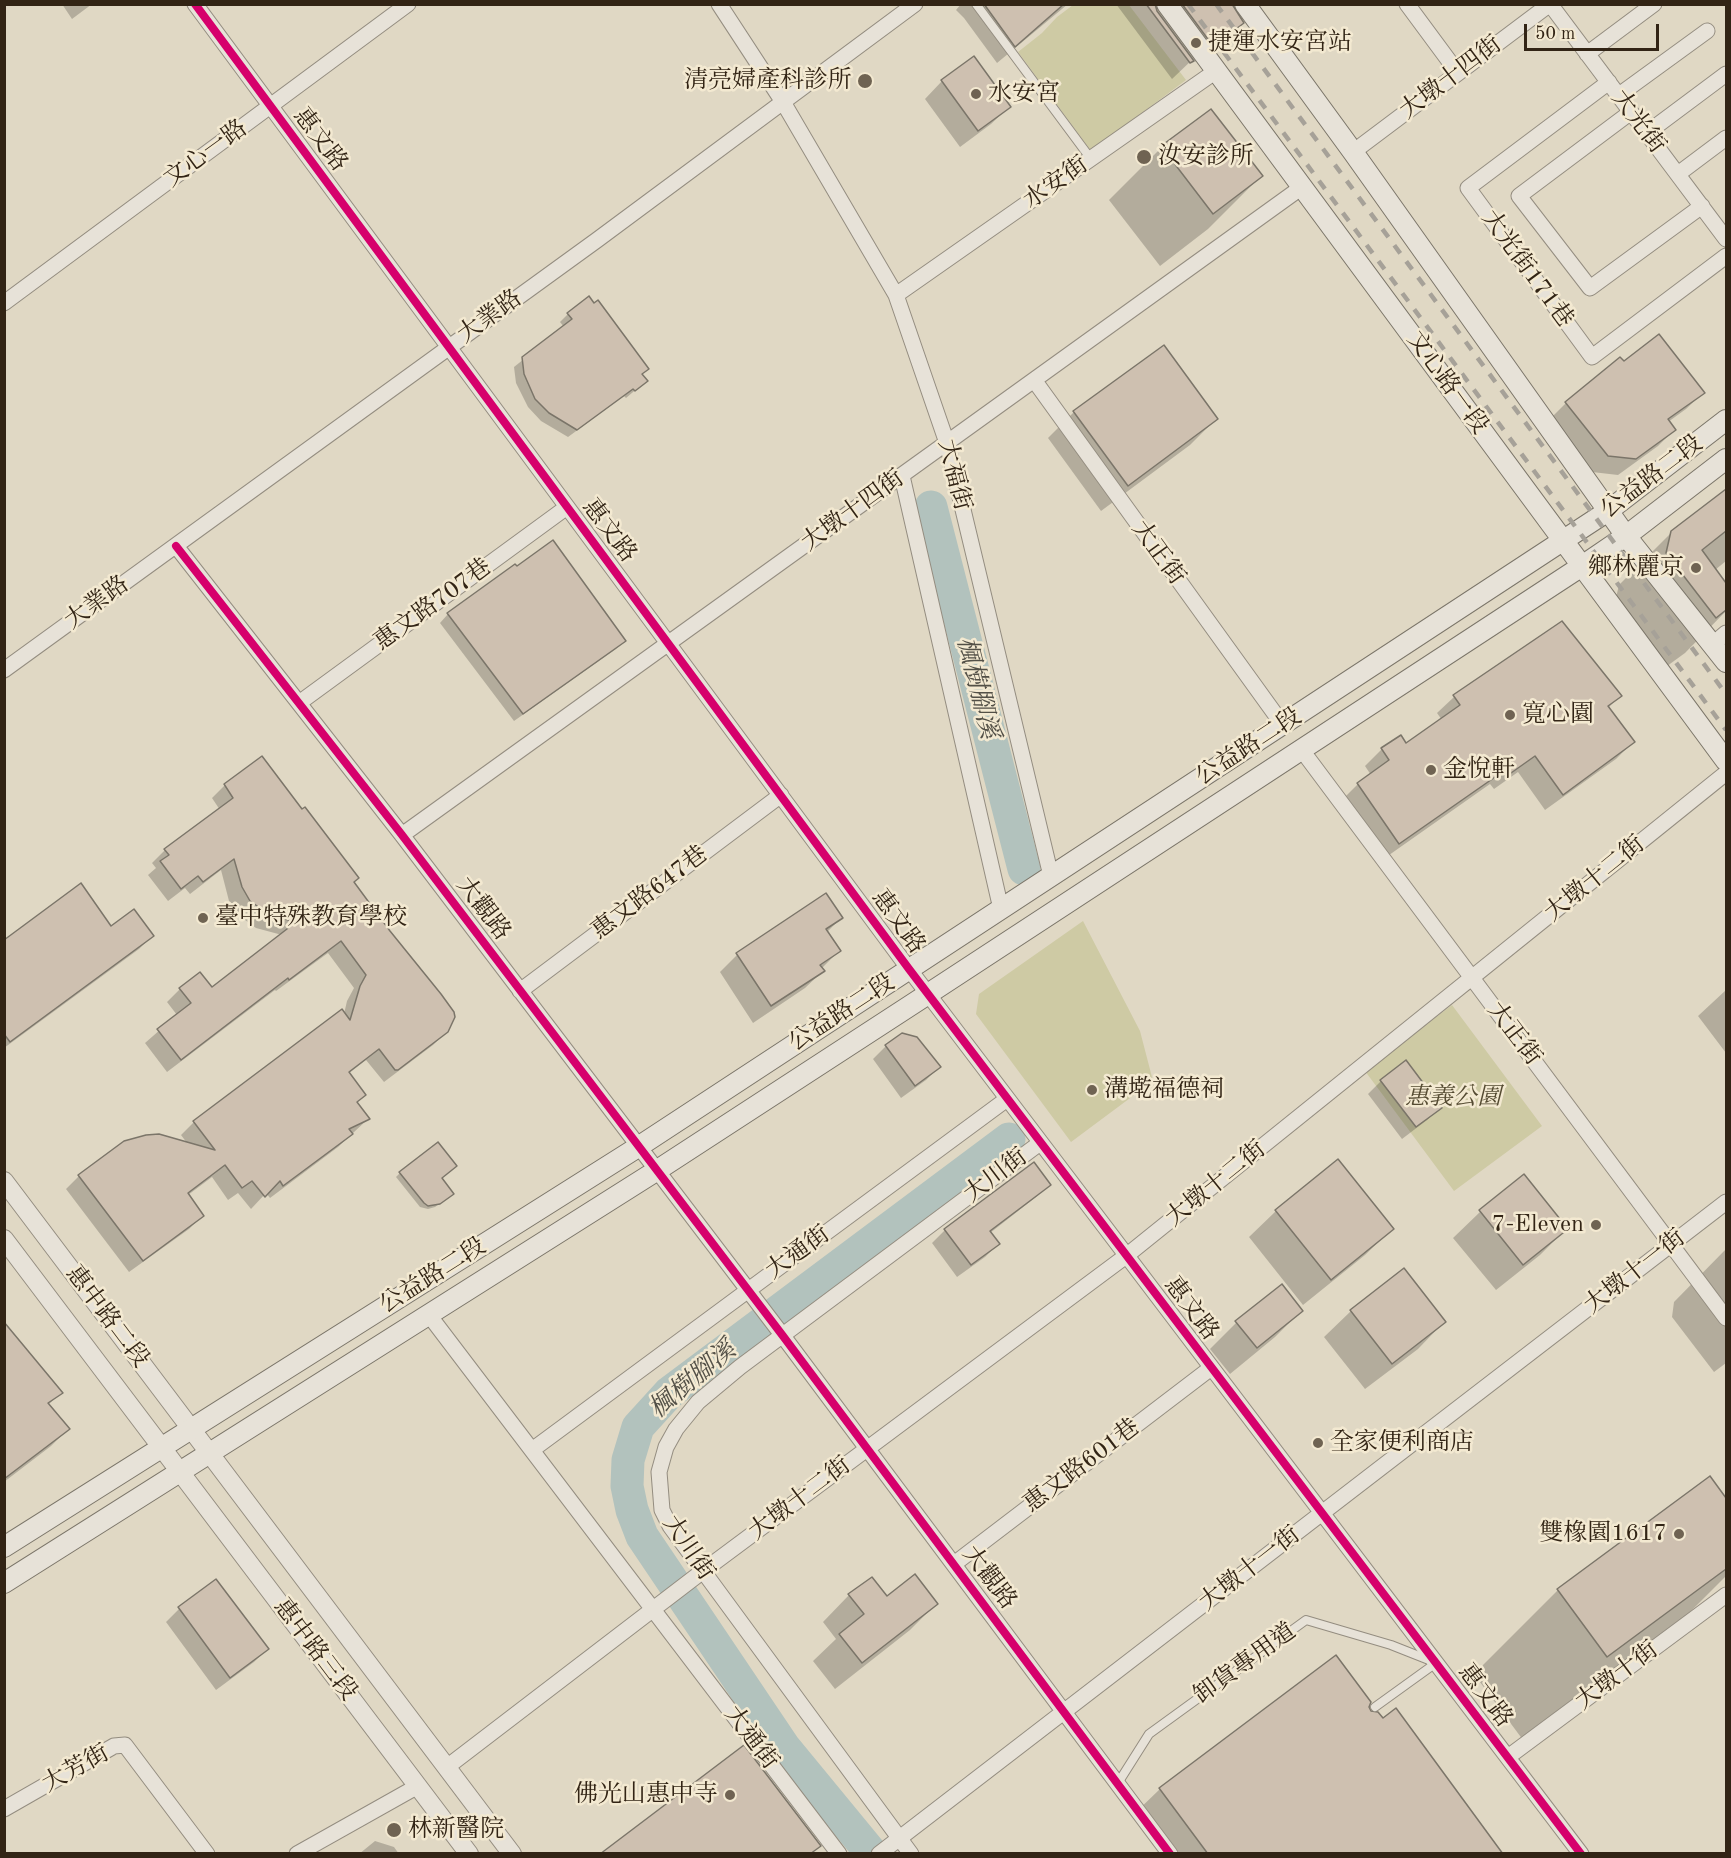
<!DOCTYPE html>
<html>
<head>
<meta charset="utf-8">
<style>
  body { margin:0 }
  #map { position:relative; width:1731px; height:1858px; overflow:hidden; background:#e0d8c4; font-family:"Old Standard TT",serif }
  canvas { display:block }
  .frame { position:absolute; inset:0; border:6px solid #322415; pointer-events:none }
  .scale { position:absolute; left:1524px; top:24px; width:135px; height:27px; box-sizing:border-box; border:3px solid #322415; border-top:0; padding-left:8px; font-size:18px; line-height:21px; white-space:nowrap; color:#322415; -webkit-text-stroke:4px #f3e9d1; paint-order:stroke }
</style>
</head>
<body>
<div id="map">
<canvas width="1731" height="1858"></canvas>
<div class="frame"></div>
<div class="scale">50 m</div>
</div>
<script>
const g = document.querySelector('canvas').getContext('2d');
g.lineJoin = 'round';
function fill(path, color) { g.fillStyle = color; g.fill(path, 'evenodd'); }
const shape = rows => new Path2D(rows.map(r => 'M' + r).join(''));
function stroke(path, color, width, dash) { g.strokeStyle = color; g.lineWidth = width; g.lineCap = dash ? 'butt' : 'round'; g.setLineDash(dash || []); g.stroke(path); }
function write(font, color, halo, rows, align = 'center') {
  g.font = font + ' "Old Standard TT","Noto Serif TC",serif'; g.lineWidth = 5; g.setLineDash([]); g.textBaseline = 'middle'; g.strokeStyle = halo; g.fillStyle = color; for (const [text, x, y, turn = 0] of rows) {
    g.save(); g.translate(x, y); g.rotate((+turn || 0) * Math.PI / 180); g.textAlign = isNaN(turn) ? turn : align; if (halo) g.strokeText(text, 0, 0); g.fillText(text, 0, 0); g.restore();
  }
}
fill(shape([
  [1073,5,1129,5,1186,80,1091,151,1018,52,1042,33,1057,17],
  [1083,921,1140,1031,1153,1081,1071,1142,976,1014,979,994],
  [1452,1005,1542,1126,1454,1191,1365,1071]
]), '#cecaa4');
fill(shape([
  [62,4,92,4,72,19],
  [961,4,1068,4,997,63,964,18,956,10],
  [1116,4,1229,4,1242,23,1225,40,1195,62,1193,59,1172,79],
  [942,81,1009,107,991,124,960,147,925,99],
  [1211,111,1261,176,1208,229,1160,266,1109,200,1162,147],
  [568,314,641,375,646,381,626,398,624,396,568,437,541,421,528,407,516,383,514,367,564,327,560,322],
  [1620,359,1623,363,1703,393,1686,409,1668,422,1674,430,1658,446,1618,475,1592,472,1549,420,1566,403],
  [1074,412,1216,419,1190,445,1101,511,1048,438],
  [1726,492,1726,561,1715,570,1726,585,1726,611,1685,653,1663,669,1614,606,1619,585,1672,532],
  [516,568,624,640,616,649,514,721,440,623,448,614],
  [1620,696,1608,708,1633,742,1616,759,1545,810,1518,772,1494,789,1490,784,1382,860,1341,801,1358,784,1371,775,1365,766,1382,749,1406,745,1442,720,1437,713,1454,697],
  [262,758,352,882,446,1032,433,1045,384,1082,366,1060,348,1074,356,1103,368,1119,338,1147,270,1198,266,1193,251,1209,238,1193,228,1200,212,1177,188,1195,202,1216,189,1229,129,1272,66,1189,79,1176,124,1142,187,1143,181,1135,194,1122,344,1014,347,1001,354,988,328,953,276,991,275,990,167,1072,145,1043,177,1015,167,1002,180,989,211,989,282,935,256,928,237,914,229,901,221,870,190,894,185,888,168,901,148,875,156,868,152,863,165,850,220,810,212,798,225,785],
  [841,918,827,932,839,951,821,969,823,971,805,988,753,1023,720,972,737,955],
  [111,928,152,936,139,949,4,1048,4,943],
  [1726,990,1726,1053,1698,1016],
  [886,1046,939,1067,926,1080,901,1098,873,1059],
  [1381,1081,1440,1107,1427,1120,1402,1139,1368,1094],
  [1338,1161,1392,1229,1365,1255,1303,1305,1249,1237,1276,1211],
  [400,1173,440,1178,448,1197,435,1207,428,1209,420,1207,396,1177],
  [1523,1177,1566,1229,1540,1255,1496,1290,1453,1238,1480,1212],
  [1049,1184,1036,1197,990,1233,998,1244,985,1257,957,1277,932,1243,945,1230],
  [1726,1249,1726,1363,1714,1372,1672,1317,1674,1302],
  [1301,1311,1275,1337,1230,1374,1210,1349,1236,1323],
  [1351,1311,1444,1322,1418,1349,1365,1389,1324,1337],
  [4,1325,61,1393,48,1405,68,1429,51,1446,4,1482],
  [1710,1478,1726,1501,1726,1576,1674,1628,1523,1740,1474,1674,1558,1590],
  [216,1581,267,1649,254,1662,216,1690,166,1622,179,1609],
  [849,1595,936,1604,910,1630,835,1689,813,1661,836,1639,823,1622],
  [1369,1712,1501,1854,1162,1854,1133,1815,1160,1789],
  [375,1841,394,1847,399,1854,359,1854]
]), '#0003');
stroke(shape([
  [931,507,1024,869],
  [872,1854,784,1747,642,1536,632,1510,627,1486,628,1460,638,1427,669,1393,1009,1139]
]), '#b2c2bd', 33);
const building = shape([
  [984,4,1064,4,1015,47,984,4],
  [1146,4,1155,4,1157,11,1194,61,1190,63,1146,4],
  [1182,4,1232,4,1244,23,1213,46,1182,4],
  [974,56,1011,107,978,131,941,80,974,56],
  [1211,109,1263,176,1213,214,1161,146,1211,109],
  [589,296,594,303,598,300,649,369,642,374,648,381,635,391,633,389,577,430,549,413,535,399,524,374,522,357,572,319,567,313,589,296],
  [1659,334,1705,393,1668,419,1676,430,1636,459,1608,456,1565,402,1620,357,1624,361,1659,334],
  [1164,345,1218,419,1128,486,1073,411,1164,345],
  [1726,489,1726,531,1702,550,1726,583,1726,610,1716,618,1666,553,1671,531,1726,489],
  [553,540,626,641,523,714,447,613,515,564,517,566,553,540],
  [1562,621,1622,696,1608,706,1635,742,1563,795,1535,756,1511,773,1508,768,1399,844,1357,783,1389,760,1381,748,1401,735,1406,743,1460,705,1453,695,1562,621],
  [262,756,302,809,305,807,359,878,354,882,390,931,441,994,454,1012,455,1017,448,1032,398,1070,395,1070,379,1049,349,1072,366,1095,357,1102,370,1119,349,1129,353,1134,283,1186,280,1181,265,1197,252,1181,242,1188,225,1165,188,1193,204,1216,143,1261,78,1175,124,1141,146,1135,159,1134,215,1150,193,1121,342,1009,350,1020,360,986,366,975,341,941,289,980,288,978,181,1060,157,1029,191,1003,179,988,200,972,212,987,296,922,270,915,250,901,242,887,234,859,203,882,198,876,181,889,160,861,169,855,164,849,233,798,224,784,262,756],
  [81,883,111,926,134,909,154,936,10,1042,4,1034,4,940,81,883],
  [826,893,843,918,826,929,841,951,820,965,825,971,771,1006,736,953,826,893],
  [902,1033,917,1037,941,1067,915,1086,885,1045,902,1033],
  [1406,1060,1442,1108,1416,1127,1380,1080,1406,1060],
  [438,1142,457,1166,442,1178,454,1194,440,1204,428,1206,424,1203,399,1172,438,1142],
  [1338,1159,1394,1229,1331,1280,1275,1210,1338,1159],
  [1034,1162,1051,1185,990,1231,1000,1244,971,1265,944,1229,1034,1162],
  [1524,1174,1568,1229,1523,1265,1479,1210,1524,1174],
  [1404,1268,1446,1322,1392,1364,1350,1310,1404,1268],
  [1282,1284,1303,1311,1257,1348,1235,1321,1282,1284],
  [4,1322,63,1393,48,1403,70,1429,4,1479,4,1322],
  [1710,1476,1726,1498,1726,1569,1607,1657,1557,1589,1710,1476],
  [915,1574,938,1604,862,1663,839,1634,864,1614,848,1594,872,1577,887,1596,915,1574],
  [216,1579,269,1649,230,1678,178,1607,216,1579],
  [1336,1655,1371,1702,1369,1707,1371,1711,1378,1712,1383,1718,1396,1708,1503,1854,1208,1854,1159,1788,1336,1655],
  [744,1745,821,1846,810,1854,600,1854,744,1745]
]);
fill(building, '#cec0b0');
stroke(building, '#7b7569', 1.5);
const service = shape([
  [976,4,1091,159],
  [1375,1707,1436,1663],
  [1118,1783,1149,1734,1306,1620,1391,1645,1429,1660]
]);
const minor = shape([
  [195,4,909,969,1581,1854],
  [719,4,783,102,896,295,947,443,1051,876],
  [1407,4,1458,73],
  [1550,4,1726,239],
  [1587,54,1654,4],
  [1609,82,1468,188,1592,357,1726,256],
  [1619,95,1707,31],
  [1631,112,1519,196,1590,288,1702,206],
  [1647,133,1726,74],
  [1353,152,1550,4],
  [1678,174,1726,138],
  [896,295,1216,71],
  [4,303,408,4],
  [1034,380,1283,725],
  [902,476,1001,909],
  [176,546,402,835,783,1336,1170,1854],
  [1712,645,1726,633],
  [4,670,597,240,915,4],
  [299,703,567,507],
  [1301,749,1726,1318],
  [402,835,1302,187],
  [520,991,781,795],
  [429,1315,839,1854],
  [532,1450,1007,1099],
  [954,1564,1211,1368],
  [1508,1757,1726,1595],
  [447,1767,703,1571,1126,1256,1726,773],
  [4,1809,114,1746,125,1745,207,1854],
  [297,1854,418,1786],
  [879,1854,1726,1202],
  [911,1854,670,1526,662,1510,659,1472,666,1447,676,1429,698,1402,740,1367,1040,1143]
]);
const tertiary = shape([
  [4,1181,512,1854],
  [4,1239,469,1854]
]);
const secondary = shape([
  [1167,4,1726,761],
  [1245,4,1353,152,1626,536,1726,662],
  [4,1547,638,1147,1608,511,1726,420],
  [4,1583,656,1171,928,994,1582,566,1626,536,1726,459]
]);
stroke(service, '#948d80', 10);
stroke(minor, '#948d80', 17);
stroke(tertiary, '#948d80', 20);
stroke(secondary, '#7b7569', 22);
stroke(service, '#e7e2d8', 8);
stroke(minor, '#e7e2d8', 15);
stroke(tertiary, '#e7e2d8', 18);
stroke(secondary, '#e7e2d8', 20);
stroke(shape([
  [1188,4,1726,730],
  [1216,4,1726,694]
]), '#a6a198', 4.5, [10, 10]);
stroke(shape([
  [195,4,909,969,1581,1854],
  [176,546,402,835,783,1336,1170,1854]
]), '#d6006c', 8);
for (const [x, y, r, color] of [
  [1196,43,6,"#6f6352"],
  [865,81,8,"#6f6352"],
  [976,94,6,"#6f6352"],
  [1144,157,8,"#6f6352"],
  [1696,568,6,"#6f6352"],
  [1510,715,6,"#6f6352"],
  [1431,770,6,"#6f6352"],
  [203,918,6,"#6f6352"],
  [1092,1090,6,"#6f6352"],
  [1596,1225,6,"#6f6352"],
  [1318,1443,6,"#6f6352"],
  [1679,1534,6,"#6f6352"],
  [730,1795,6,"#6f6352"],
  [394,1830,8,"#6f6352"]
]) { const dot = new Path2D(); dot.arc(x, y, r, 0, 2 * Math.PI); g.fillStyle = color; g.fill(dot); stroke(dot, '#f3e9d1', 2); }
write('24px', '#322415', '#f3e9d1', [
  ["捷運水安宮站",1208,43],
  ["清亮婦產科診所",852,81,"right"],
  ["水安宮",988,94],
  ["汝安診所",1158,157],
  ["鄉林麗京",1684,568,"right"],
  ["寬心園",1522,715],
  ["金悅軒",1443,770],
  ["臺中特殊教育學校",215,918],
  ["溝墘福德祠",1104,1090],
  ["7-Eleven",1584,1225,"right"],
  ["全家便利商店",1330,1443],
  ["雙橡園1617",1667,1534,"right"],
  ["佛光山惠中寺",718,1795,"right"],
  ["林新醫院",408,1830]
], 'left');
write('24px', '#322415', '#f3e9d1', [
  ["大墩十四街",1451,78,-37],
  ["大光街",1638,122,53],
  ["惠文路",320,140,53],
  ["文心一路",206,154,-36],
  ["水安街",1056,183,-35],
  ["大光街171巷",1527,269,54],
  ["大業路",490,317,-36],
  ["文心路一段",1447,383,54],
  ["大福街",954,475,76],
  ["公益路二段",1652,477,-37],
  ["大墩十四街",853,511,-36],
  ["惠文路",609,531,53],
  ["大正街",1158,553,54],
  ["大業路",97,603,-36],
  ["惠文路707巷",433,605,-36],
  ["公益路二段",1249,747,-33],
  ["大墩十二街",1595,879,-39],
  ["惠文路647巷",650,893,-37],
  ["大觀路",483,909,53],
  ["惠文路",898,922,54],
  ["公益路二段",842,1013,-33],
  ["大正街",1514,1034,53],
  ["大川街",996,1176,-37],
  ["大墩十二街",1216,1184,-39],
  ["大通街",798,1253,-36],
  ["大墩十一街",1635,1272,-38],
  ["公益路二段",433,1276,-32],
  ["惠文路",1191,1309,53],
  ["惠中路二段",107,1317,53],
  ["惠文路601巷",1082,1466,-37],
  ["大墩十二街",800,1499,-37],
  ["大川街",688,1548,56],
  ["大墩十一街",1250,1569,-38],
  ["大觀路",989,1578,53],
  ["惠中路三段",315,1650,53],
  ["卸貨專用道",1245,1664,-36],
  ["大墩十街",1617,1676,-37],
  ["惠文路",1485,1696,53],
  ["大通街",751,1738,53],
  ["大芳街",76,1769,-29]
]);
write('italic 24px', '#554b32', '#f3e9d1', [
  ["惠義公園",1453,1098]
]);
write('italic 26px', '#535047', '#f3e9d1', [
  ["楓樹腳溪",977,688,76],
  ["楓樹腳溪",693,1380,-40]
]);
</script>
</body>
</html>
